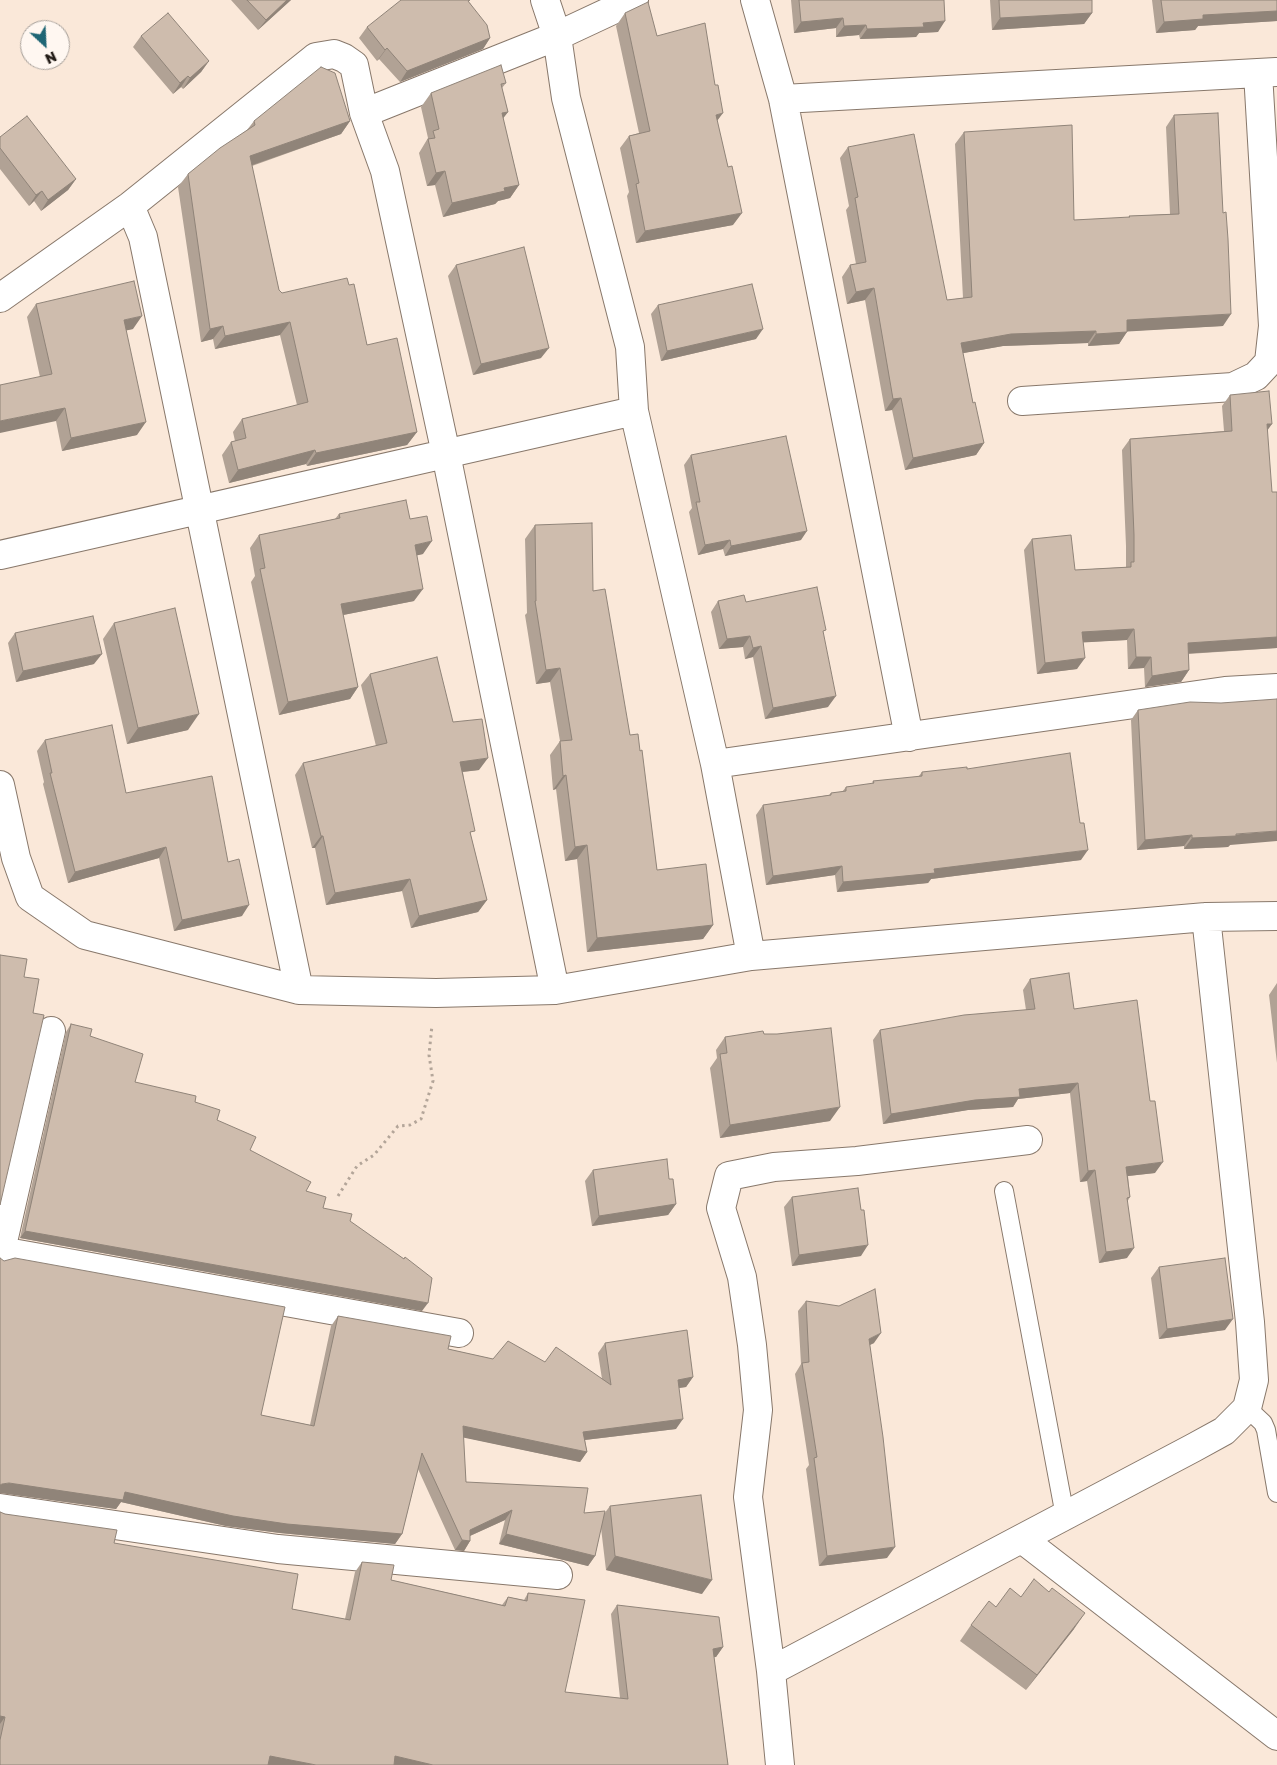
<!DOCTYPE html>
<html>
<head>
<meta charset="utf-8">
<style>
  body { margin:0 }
  #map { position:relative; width:1277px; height:1765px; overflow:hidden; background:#fae8d9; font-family:"Golos Text",sans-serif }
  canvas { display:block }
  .north { position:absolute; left:20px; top:20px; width:50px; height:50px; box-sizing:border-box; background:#fff7f1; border:1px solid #a7a09a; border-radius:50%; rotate:155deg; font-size:14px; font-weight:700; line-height:20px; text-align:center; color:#241d18 }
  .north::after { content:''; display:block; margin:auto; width:18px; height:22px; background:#1f6675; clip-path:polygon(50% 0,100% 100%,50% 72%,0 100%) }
</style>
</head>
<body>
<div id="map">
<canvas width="1277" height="1765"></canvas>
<div class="north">N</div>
</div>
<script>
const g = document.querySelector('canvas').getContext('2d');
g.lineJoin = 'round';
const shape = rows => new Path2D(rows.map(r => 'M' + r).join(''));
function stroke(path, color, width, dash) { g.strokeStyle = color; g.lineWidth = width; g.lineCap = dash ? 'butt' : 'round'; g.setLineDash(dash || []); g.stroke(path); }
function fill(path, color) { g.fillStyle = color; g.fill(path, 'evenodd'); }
const service = shape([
  [1004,1191,1065,1516],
  [1247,1408,1263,1423,1266,1430,1277,1493]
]);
const minor = shape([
  [545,0,557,36,566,98,630,347,634,411,715,764,751,956],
  [755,0,783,99,909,737],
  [783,99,1276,72],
  [364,113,557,36,634,0],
  [130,206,143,237,299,990],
  [0,298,130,206,316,57,334,54,344,58,354,65,364,113,385,171,446,454,555,990],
  [1022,401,1233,387,1256,376,1269,362,1273,326,1258,73],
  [0,555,634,411],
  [715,764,1225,691,1277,688],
  [0,785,16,858,30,897,85,935,299,990,436,993,555,990,751,956,1206,917,1277,916],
  [1,1251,459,1333],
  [0,1255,51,1031],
  [0,1508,278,1549,558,1575],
  [1022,1539,1277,1736],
  [771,1671,1193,1448,1224,1431,1247,1408,1254,1380,1250,1322,1206,917],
  [780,1765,771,1671,748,1497,758,1410,752,1345,742,1277,721,1208,729,1176,774,1167,857,1161,1028,1140]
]);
stroke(service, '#88786b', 20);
stroke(minor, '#88786b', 30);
stroke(shape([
  [338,1196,357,1166,374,1155,398,1126,410,1125,421,1119,433,1081,429,1055,432,1025]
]), '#b3a599', 3, [2.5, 4]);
stroke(service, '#fff', 18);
stroke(minor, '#fff', 28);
fill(shape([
  [231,0,291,0,258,30],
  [791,0,944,0,938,32,919,33,916,37,860,39,859,35,836,37,836,28,794,33],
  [990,0,1092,0,1092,13,1084,24,992,30],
  [1152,0,1277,0,1277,21,1198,26,1195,30,1156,33],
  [470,3,490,38,483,49,400,82,379,59,377,61,359,38,367,27],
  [625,13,657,36,717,121,728,167,733,225,636,243,627,196,629,192,620,148,629,136,639,133,616,26],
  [141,36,209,61,201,72,183,89,181,87,173,94,133,47],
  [506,83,502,88,508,112,503,118,519,185,510,198,498,201,495,204,443,217,435,185,427,186,419,153,428,138,421,107,431,93],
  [1174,115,1223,326,1127,331,1119,344,1088,346,1088,343,1003,346,963,353,973,403,984,443,976,455,905,470,892,410,885,411,865,300,847,304,842,277,850,265,856,264,846,210,849,206,840,158,848,147,947,300,963,298,955,144,964,132,1074,220,1128,218,1129,216,1170,214,1166,127],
  [254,121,350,121,341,134,252,166,279,290,282,293,349,285,367,345,417,432,407,445,307,466,306,464,229,483,222,455,231,442,235,441,233,432,242,419,297,405,280,335,215,349,213,339,201,342,178,187,188,174,247,130],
  [0,137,76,179,68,190,41,211,34,201,29,206,0,169],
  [456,265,541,358,473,375,448,276],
  [36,304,133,329,126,330,137,435,62,451,56,421,40,377,27,317],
  [658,305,756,339,661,361,651,314],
  [1230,395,1267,430,1277,648,1188,654,1189,670,1181,682,1145,687,1144,668,1128,669,1127,640,1083,642,1077,669,1037,674,1024,550,1032,539,1075,570,1126,567,1126,546,1122,450,1130,439,1224,431,1222,406],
  [691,455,801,540,725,556,723,549,698,555,689,512,692,508,684,465],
  [339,514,410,519,423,554,417,555,414,601,343,615,358,687,350,699,279,715,251,582,255,576,250,548,259,535,335,519],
  [535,525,593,591,630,735,640,751,657,870,713,925,703,939,587,952,577,859,565,861,556,789,553,790,550,755,560,741,550,682,536,684,525,615,527,613,525,539],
  [718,601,746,602,823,634,828,707,765,719,753,657,745,659,743,647,719,649,711,612],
  [114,623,188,730,127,744,103,639],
  [15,633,94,664,16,682,8,643],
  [370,674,453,722,479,770,463,772,471,836,487,900,478,912,411,928,402,891,326,905,315,848,312,848,295,775,303,763,376,746,361,685],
  [1138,710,1230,845,1228,847,1184,849,1184,846,1137,850,1131,720],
  [45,740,126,793,228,862,242,916,174,931,159,858,68,883,43,784,44,782,37,751],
  [967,769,1081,860,931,879,928,883,837,892,835,875,766,885,756,815,763,805,829,795,831,793,842,792,846,787,872,784,873,781,918,777,922,772],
  [1030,979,1074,1009,1155,1173,1128,1176,1130,1197,1127,1202,1127,1258,1099,1263,1087,1181,1080,1182,1070,1093,1018,1099,1013,1107,968,1110,883,1124,873,1040,880,1030,1026,1010,1023,990],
  [1277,983,1277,1063,1269,995],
  [71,1024,90,1036,135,1082,195,1102,217,1120,250,1150,306,1191,323,1208,404,1259,405,1257,422,1311,20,1238,66,1032],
  [764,1034,830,1121,720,1138,710,1068,717,1058,716,1050,725,1037],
  [593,1170,669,1179,676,1204,668,1215,592,1226,585,1181],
  [792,1197,861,1210,861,1256,792,1266,784,1207],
  [1159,1267,1225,1330,1159,1339,1151,1278],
  [806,1301,874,1343,870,1345,887,1558,819,1566,806,1469,809,1465,795,1374,801,1364,798,1311],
  [338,1316,448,1349,493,1359,545,1362,602,1379,598,1353,605,1343,693,1377,686,1387,679,1388,676,1429,585,1440,587,1452,580,1462,463,1437,466,1482,584,1513,604,1514,610,1506,702,1594,606,1570,601,1528,595,1556,588,1566,499,1544,505,1520,470,1536,470,1541,464,1551,455,1550,418,1469,402,1534,395,1544,280,1533,226,1526,121,1502,116,1509,2,1493,261,1415,310,1425,331,1326],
  [0,1512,5,1514,114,1543,292,1609,345,1619,355,1572,362,1562,391,1580,502,1605,508,1597,524,1600,528,1593,565,1692,620,1698,611,1614,617,1605,723,1647,716,1657,714,1657,728,1765,0,1765],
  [1049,1592,1074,1629,1026,1690,960,1641,971,1625,996,1607,1021,1597]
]), '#b1a295');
fill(shape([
  [287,0,291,0,258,30,266,20],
  [1277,11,1277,21,1198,26,1195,30,1156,33,1164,22,1203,15],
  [1092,13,1084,24,992,30,1000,18],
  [843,18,836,28,794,33,801,22],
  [945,21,938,32,919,33,916,37,860,39,867,29],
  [866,25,859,35,836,37,844,26],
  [490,38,483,49,400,82,407,71],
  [387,48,379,59,377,61,385,50],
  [209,61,201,72,183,89,190,78],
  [188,76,181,87,173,94,180,83],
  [508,112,498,125,502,113],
  [723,113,714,125,716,115],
  [350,121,341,134,241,169,250,156],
  [445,171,435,185,427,186,436,173],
  [76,179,68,190,41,211,48,200],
  [519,185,510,198,498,201,495,204,443,217,452,203,504,188],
  [42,191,34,201,29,206,36,195],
  [742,213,733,225,636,243,645,231],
  [874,288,865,300,847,304,856,292],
  [1231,314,1223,326,1119,332,1127,320],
  [142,316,133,329,115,333,124,320],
  [290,322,280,335,215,349,225,336],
  [223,326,213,339,201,342,210,329],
  [763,329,756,339,661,361,667,351],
  [1096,331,1088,343,1003,346,953,355,961,343,1011,334],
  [1127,332,1119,344,1088,346,1096,334],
  [549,348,541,358,473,375,481,364],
  [901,398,892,410,885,411,893,399],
  [65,408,56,421,0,433,0,421],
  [146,422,137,435,62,451,71,438],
  [1267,424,1272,424,1264,435],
  [417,432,407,445,307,466,316,453],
  [984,443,976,455,905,470,913,458],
  [315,450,306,464,229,483,238,470],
  [807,531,801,540,725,556,731,546],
  [730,540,723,549,698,555,705,545],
  [432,541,423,554,406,558,415,545],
  [423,589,414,601,333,617,341,604],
  [1134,629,1127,640,1074,643,1082,632],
  [750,636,743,647,719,649,727,639],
  [1277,637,1277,648,1180,654,1188,643],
  [761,646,753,657,745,659,753,648],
  [102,654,94,664,16,682,23,671],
  [1136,657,1151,657,1144,668,1128,669],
  [1085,658,1077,669,1037,674,1045,663],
  [560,668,550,682,536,684,546,670],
  [1189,670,1181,682,1145,687,1152,676],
  [358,687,350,699,279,715,288,702],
  [836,696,828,707,765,719,773,708],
  [199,714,188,730,127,744,138,728],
  [488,758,479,770,452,773,460,762],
  [566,775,556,789,553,790,563,776],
  [1277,831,1277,841,1230,845,1228,847,1184,849,1192,838],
  [1192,835,1184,846,1137,850,1145,840],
  [321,836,323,836,315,848,312,848],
  [587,845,577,859,565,861,575,847],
  [166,847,159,858,68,883,75,872],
  [1088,850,1081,860,931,879,928,883,837,892,843,882,934,869],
  [842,866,835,875,766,885,773,876],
  [410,879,402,891,326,905,335,893],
  [487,900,478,912,411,928,419,916],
  [249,905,242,916,174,931,182,920],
  [713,925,703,939,587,952,597,938],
  [1078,1083,1070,1093,1018,1099,1013,1107,968,1110,883,1124,891,1114,1019,1089],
  [840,1107,830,1121,720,1138,730,1125],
  [1163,1162,1155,1173,1119,1177,1126,1167],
  [1095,1170,1087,1181,1080,1182,1088,1171],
  [676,1204,668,1215,592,1226,599,1216],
  [25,1231,428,1303,422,1311,20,1238],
  [868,1245,861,1256,792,1266,799,1255],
  [1134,1248,1127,1258,1099,1263,1106,1252],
  [1233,1319,1225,1330,1159,1339,1167,1329],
  [881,1333,874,1343,861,1349,869,1339],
  [693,1377,686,1387,671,1389,678,1380],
  [683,1419,676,1429,576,1441,583,1432],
  [463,1426,587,1452,580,1462,456,1436],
  [9,1483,125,1492,402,1534,395,1544,280,1533,226,1526,121,1502,116,1509,0,1493,0,1485,2,1484],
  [512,1510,505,1520,463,1539,470,1530],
  [506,1534,595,1556,588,1566,499,1544],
  [462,1540,470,1541,464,1551,455,1550],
  [895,1547,887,1558,819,1566,827,1556],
  [615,1556,712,1580,702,1594,606,1570],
  [1085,1613,1074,1629,1026,1690,1037,1675],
  [723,1647,716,1657,706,1658,713,1649],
  [0,1716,5,1717,0,1724],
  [270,1756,316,1765,264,1765],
  [395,1756,433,1765,389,1765]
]), '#908479');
const building = shape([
  [247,0,287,0,266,20,247,0],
  [401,0,470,0,468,1,487,25,490,38,407,71,387,48,385,50,367,27,401,0],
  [799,0,944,0,945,21,923,23,924,27,867,29,866,25,844,26,843,18,801,22,799,0],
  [999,0,1092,0,1092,13,1000,18,999,0],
  [1161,0,1277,0,1277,11,1203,15,1203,19,1164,22,1161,0],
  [648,2,657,36,705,23,715,85,718,85,723,113,716,115,728,167,732,166,742,213,645,231,636,184,639,183,629,136,650,131,625,13,648,2],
  [168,13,209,61,190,78,188,76,180,83,141,36,168,13],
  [501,65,506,83,501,84,508,112,502,113,519,185,504,188,505,191,452,203,445,171,436,173,428,139,435,138,433,131,439,129,431,93,501,65],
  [321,67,335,73,350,121,250,156,279,290,282,293,347,278,349,285,354,284,367,345,397,338,417,432,316,453,315,450,238,470,231,442,246,438,242,419,308,402,290,322,225,336,223,326,210,329,188,174,220,148,255,125,254,121,321,67],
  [1218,113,1223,213,1226,212,1228,239,1231,314,1127,320,1127,332,1096,334,1096,331,1011,334,961,343,973,403,975,402,984,443,913,458,901,398,893,399,874,288,856,292,850,265,866,262,855,198,858,197,848,147,914,134,947,300,972,297,964,132,1072,125,1074,220,1130,217,1129,216,1179,214,1174,115,1218,113],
  [27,116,76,179,48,200,42,191,36,195,0,148,0,137,27,116],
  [524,247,549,348,481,364,456,265,524,247],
  [134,281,142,316,124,320,146,422,71,438,65,408,0,421,0,385,52,374,36,304,134,281],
  [752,284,763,329,667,351,658,305,752,284],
  [1269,391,1272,424,1267,424,1272,492,1277,492,1277,637,1188,643,1189,670,1152,676,1151,657,1136,657,1134,629,1082,632,1085,658,1045,663,1032,539,1071,535,1075,570,1131,567,1131,562,1134,562,1134,535,1130,439,1232,431,1230,395,1269,391],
  [786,436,807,531,731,546,730,540,705,545,696,502,700,502,691,455,786,436],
  [406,500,410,519,427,516,432,541,415,545,423,589,341,604,358,687,288,702,260,569,265,568,259,535,340,518,339,514,406,500],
  [592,523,593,591,605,589,630,735,638,734,640,751,642,750,657,870,706,864,713,925,597,938,587,845,575,847,566,775,563,776,560,741,572,740,560,668,546,670,535,601,536,601,535,525,592,523],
  [817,587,826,630,823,631,836,696,773,708,761,646,753,648,750,636,727,639,718,601,744,595,746,602,817,587],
  [175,608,199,714,138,728,114,623,175,608],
  [93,616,102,654,23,671,15,633,93,616],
  [437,657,453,722,482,719,488,758,460,762,475,831,470,832,487,900,419,916,410,879,335,893,323,836,321,836,303,763,387,743,370,674,437,657],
  [1277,699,1277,831,1236,834,1236,836,1192,838,1192,835,1145,840,1138,710,1190,702,1221,703,1277,699],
  [112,725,126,793,212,776,228,862,239,859,249,905,182,920,166,847,75,872,50,773,52,773,45,740,112,725],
  [1070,753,1080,823,1084,823,1088,850,934,869,935,873,843,882,842,866,773,876,763,805,831,795,831,793,846,791,846,787,874,783,873,781,922,776,922,772,967,767,967,769,1070,753],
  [0,955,27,959,24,977,39,979,33,1013,44,1015,0,1205,0,955],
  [1069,973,1074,1009,1137,1000,1150,1101,1155,1101,1163,1162,1126,1167,1130,1197,1127,1198,1134,1248,1106,1252,1095,1170,1088,1171,1078,1083,1019,1089,1020,1097,975,1100,891,1114,880,1030,964,1015,1035,1009,1030,979,1069,973],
  [71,1024,92,1029,90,1036,143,1054,135,1082,196,1096,195,1102,220,1110,217,1120,256,1137,250,1150,311,1182,306,1191,326,1197,323,1208,352,1214,350,1221,404,1259,405,1257,432,1278,428,1303,25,1231,71,1024],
  [831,1028,840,1107,730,1125,720,1054,727,1053,725,1037,763,1031,764,1034,777,1034,831,1028],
  [667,1159,669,1179,673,1179,676,1204,599,1216,593,1170,667,1159],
  [858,1188,861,1210,864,1210,868,1245,799,1255,792,1197,858,1188],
  [0,1258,4,1261,15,1258,285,1307,261,1415,314,1426,338,1316,451,1336,448,1349,493,1359,508,1341,545,1362,556,1347,611,1385,605,1343,687,1330,693,1377,678,1380,683,1419,583,1432,587,1452,463,1426,466,1482,588,1488,584,1513,605,1511,595,1556,506,1534,512,1510,470,1530,470,1541,462,1540,422,1453,402,1534,287,1524,233,1516,125,1492,123,1500,9,1483,2,1484,0,1485,0,1258],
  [1225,1258,1233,1319,1167,1329,1159,1267,1225,1258],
  [875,1289,881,1333,869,1339,883,1437,895,1547,827,1556,814,1458,817,1457,802,1363,809,1362,806,1301,839,1306,875,1289],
  [701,1495,712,1580,615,1556,610,1506,701,1495],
  [0,1512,5,1514,117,1530,114,1543,298,1574,292,1609,350,1620,362,1562,394,1565,391,1580,505,1606,508,1597,527,1601,528,1593,585,1600,565,1692,628,1699,617,1605,719,1617,723,1647,713,1649,728,1765,433,1765,395,1756,394,1765,316,1765,270,1756,268,1765,0,1765,0,1740,5,1717,0,1716,0,1512],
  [1034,1579,1049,1592,1052,1588,1085,1613,1037,1675,971,1625,989,1601,996,1607,1010,1588,1021,1597,1034,1579]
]);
fill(building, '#cebcad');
stroke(building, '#908479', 1);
</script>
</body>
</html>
